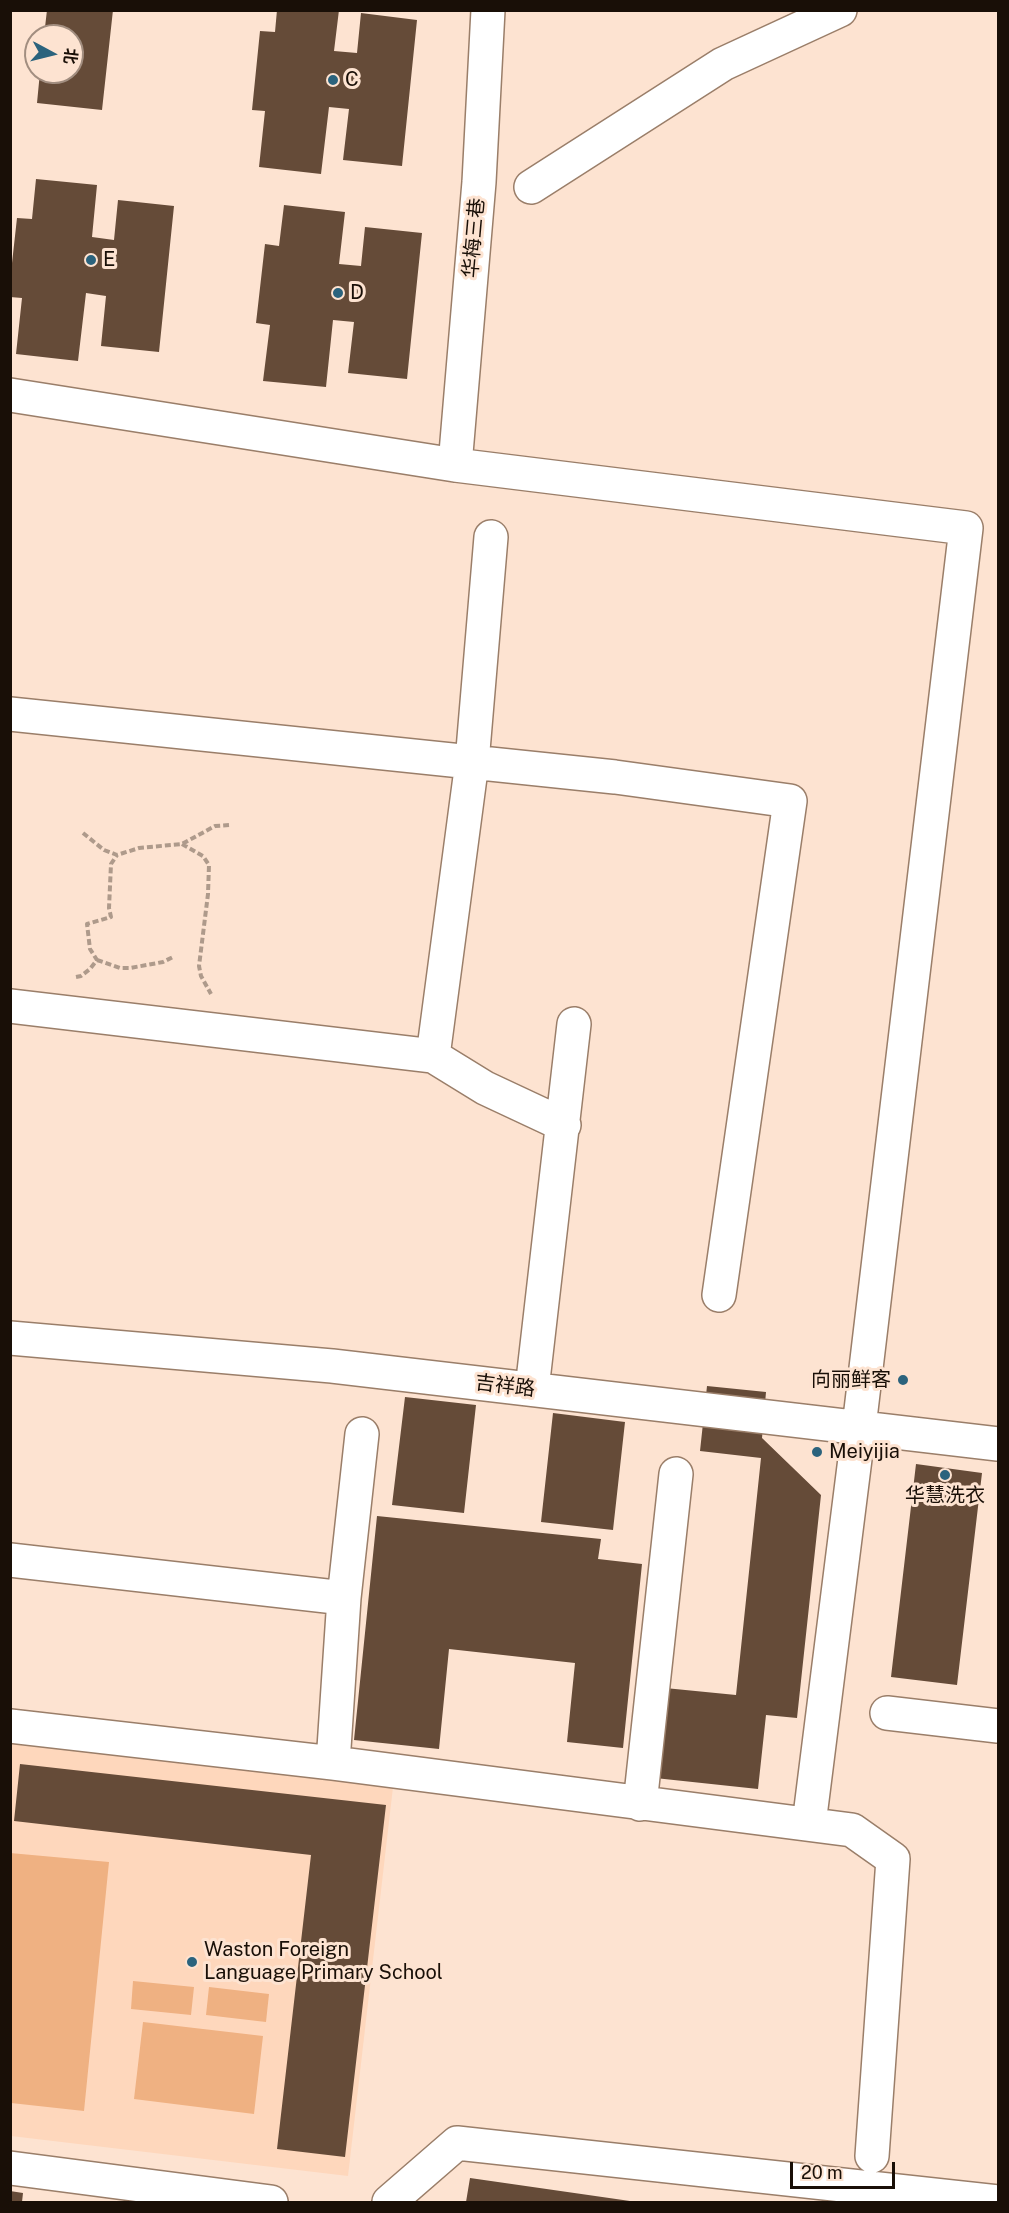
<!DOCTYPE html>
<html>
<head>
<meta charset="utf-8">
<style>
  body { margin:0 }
  #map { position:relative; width:1009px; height:2213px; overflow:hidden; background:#fde3d1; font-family:"Public Sans","Noto Sans SC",sans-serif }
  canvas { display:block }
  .frame { position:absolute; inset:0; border:12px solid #190f07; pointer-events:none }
  .north { position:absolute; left:24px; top:24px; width:60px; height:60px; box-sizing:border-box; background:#fde3d1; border:2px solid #a28e80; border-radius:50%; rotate:97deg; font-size:16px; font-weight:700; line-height:24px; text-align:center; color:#190f07 }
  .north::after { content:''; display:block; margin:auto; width:21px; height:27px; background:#2b637d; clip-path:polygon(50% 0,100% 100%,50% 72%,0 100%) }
  .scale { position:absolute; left:790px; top:2162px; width:105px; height:27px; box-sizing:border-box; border:3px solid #190f07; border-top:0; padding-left:8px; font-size:18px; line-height:21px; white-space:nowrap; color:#190f07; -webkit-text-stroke:4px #fde3d1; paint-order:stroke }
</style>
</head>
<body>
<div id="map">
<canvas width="1009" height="2213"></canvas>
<div class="frame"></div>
<div class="north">北</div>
<div class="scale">20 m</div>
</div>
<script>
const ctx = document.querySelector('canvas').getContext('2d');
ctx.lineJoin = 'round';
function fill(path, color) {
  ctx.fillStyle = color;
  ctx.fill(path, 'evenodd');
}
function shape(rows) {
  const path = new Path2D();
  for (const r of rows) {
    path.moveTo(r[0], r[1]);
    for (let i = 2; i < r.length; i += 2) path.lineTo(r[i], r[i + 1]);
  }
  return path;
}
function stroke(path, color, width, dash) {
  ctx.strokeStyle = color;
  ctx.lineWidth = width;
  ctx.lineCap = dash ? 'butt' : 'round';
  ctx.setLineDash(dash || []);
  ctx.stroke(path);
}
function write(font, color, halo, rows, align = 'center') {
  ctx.font = font + ' "Public Sans","Noto Sans SC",sans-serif';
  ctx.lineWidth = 6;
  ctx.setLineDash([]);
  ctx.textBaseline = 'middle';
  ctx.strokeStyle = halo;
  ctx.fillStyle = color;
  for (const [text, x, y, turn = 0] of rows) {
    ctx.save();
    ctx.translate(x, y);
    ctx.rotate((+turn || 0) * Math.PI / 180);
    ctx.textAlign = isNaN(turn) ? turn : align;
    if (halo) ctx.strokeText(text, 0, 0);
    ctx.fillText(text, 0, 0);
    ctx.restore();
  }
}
fill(shape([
  [11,1742,393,1787,348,2176,11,2136]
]), '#fed7bc');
fill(shape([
  [10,1853,109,1862,84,2111,11,2103],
  [133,1981,194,1987,191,2015,131,2009],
  [209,1987,269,1994,266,2022,206,2015],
  [143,2022,263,2036,254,2114,134,2099]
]), '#efb182');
fill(shape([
  [47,10,113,10,102,110,37,103,40,72,72,72,72,36,44,36],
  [277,10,339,10,334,51,357,53,361,13,417,20,402,166,343,160,349,109,329,107,321,174,259,167,265,111,252,110,260,31,275,32],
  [36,179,97,185,92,237,114,240,118,200,174,206,159,352,101,346,106,296,86,293,78,361,16,354,22,298,10,297,10,281,17,218,32,219],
  [284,205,345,212,339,264,361,266,365,227,422,233,407,379,348,373,354,322,333,320,326,387,263,381,270,325,256,323,265,244,279,246],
  [707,1386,766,1392,762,1438,821,1495,797,1718,766,1715,758,1789,655,1778,665,1688,736,1695,761,1458,700,1451],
  [405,1397,476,1405,464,1513,392,1505],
  [553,1413,625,1422,613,1530,541,1522],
  [916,1464,982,1473,957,1685,891,1677],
  [377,1516,601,1539,598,1559,642,1564,623,1748,567,1742,575,1663,449,1649,439,1749,354,1740],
  [20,1764,386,1805,345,2157,277,2149,311,1855,14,1821],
  [470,2178,630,2201,630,2202,466,2202],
  [10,2191,23,2193,22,2202,10,2202]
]), '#654b38');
const minor = shape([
  [531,187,723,64,840,10],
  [10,395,455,465,966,528,859,1427,809,1824],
  [455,465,479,182,488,10],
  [491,537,472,762,433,1056,485,1088,564,1125],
  [10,714,615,777,790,801,719,1295],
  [10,1006,433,1056],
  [10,1338,332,1366,998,1444],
  [532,1389,574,1024],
  [10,1560,344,1598,333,1763],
  [344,1598,362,1434],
  [887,1713,998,1726],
  [10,1726,333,1763,852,1830,893,1859,872,2156],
  [640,1804,676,1474],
  [10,2168,271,2202],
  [389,2202,457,2143,998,2202]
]);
stroke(minor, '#9a7e69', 36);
stroke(shape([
  [83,833,104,850,117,855,139,848,182,844,215,826,229,825],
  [182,844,203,856,209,865,208,894,199,966,201,976,211,994],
  [97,960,120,968,130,968,163,962,173,957],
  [76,977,81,976,90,969,97,960,90,949,87,924,111,917,109,908,111,864,117,855]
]), '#ae9a8b', 4, [6, 3]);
stroke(minor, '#fff', 33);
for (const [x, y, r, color] of [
  [333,80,6,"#2b637d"],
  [91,260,6,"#2b637d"],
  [338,293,6,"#2b637d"],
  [903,1380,6,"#2b637d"],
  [817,1452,6,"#2b637d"],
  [945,1475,6,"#2b637d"],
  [192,1962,6,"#2b637d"]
]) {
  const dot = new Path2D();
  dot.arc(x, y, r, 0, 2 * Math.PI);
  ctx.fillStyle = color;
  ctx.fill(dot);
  stroke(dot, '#fde3d1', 2);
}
write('20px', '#190f07', '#fde3d1', [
  ["C",345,80],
  ["E",103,260],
  ["D",350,293],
  ["向丽鲜客",891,1380,"right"],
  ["Meiyijia",829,1452],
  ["华慧洗衣",945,1496,"center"],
  ["Waston Foreign",204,1950],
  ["Language Primary School",204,1973]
], 'left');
write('20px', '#190f07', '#fde3d1', [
  ["华梅三巷",474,238,-85],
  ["吉祥路",505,1386,7]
]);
</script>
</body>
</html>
